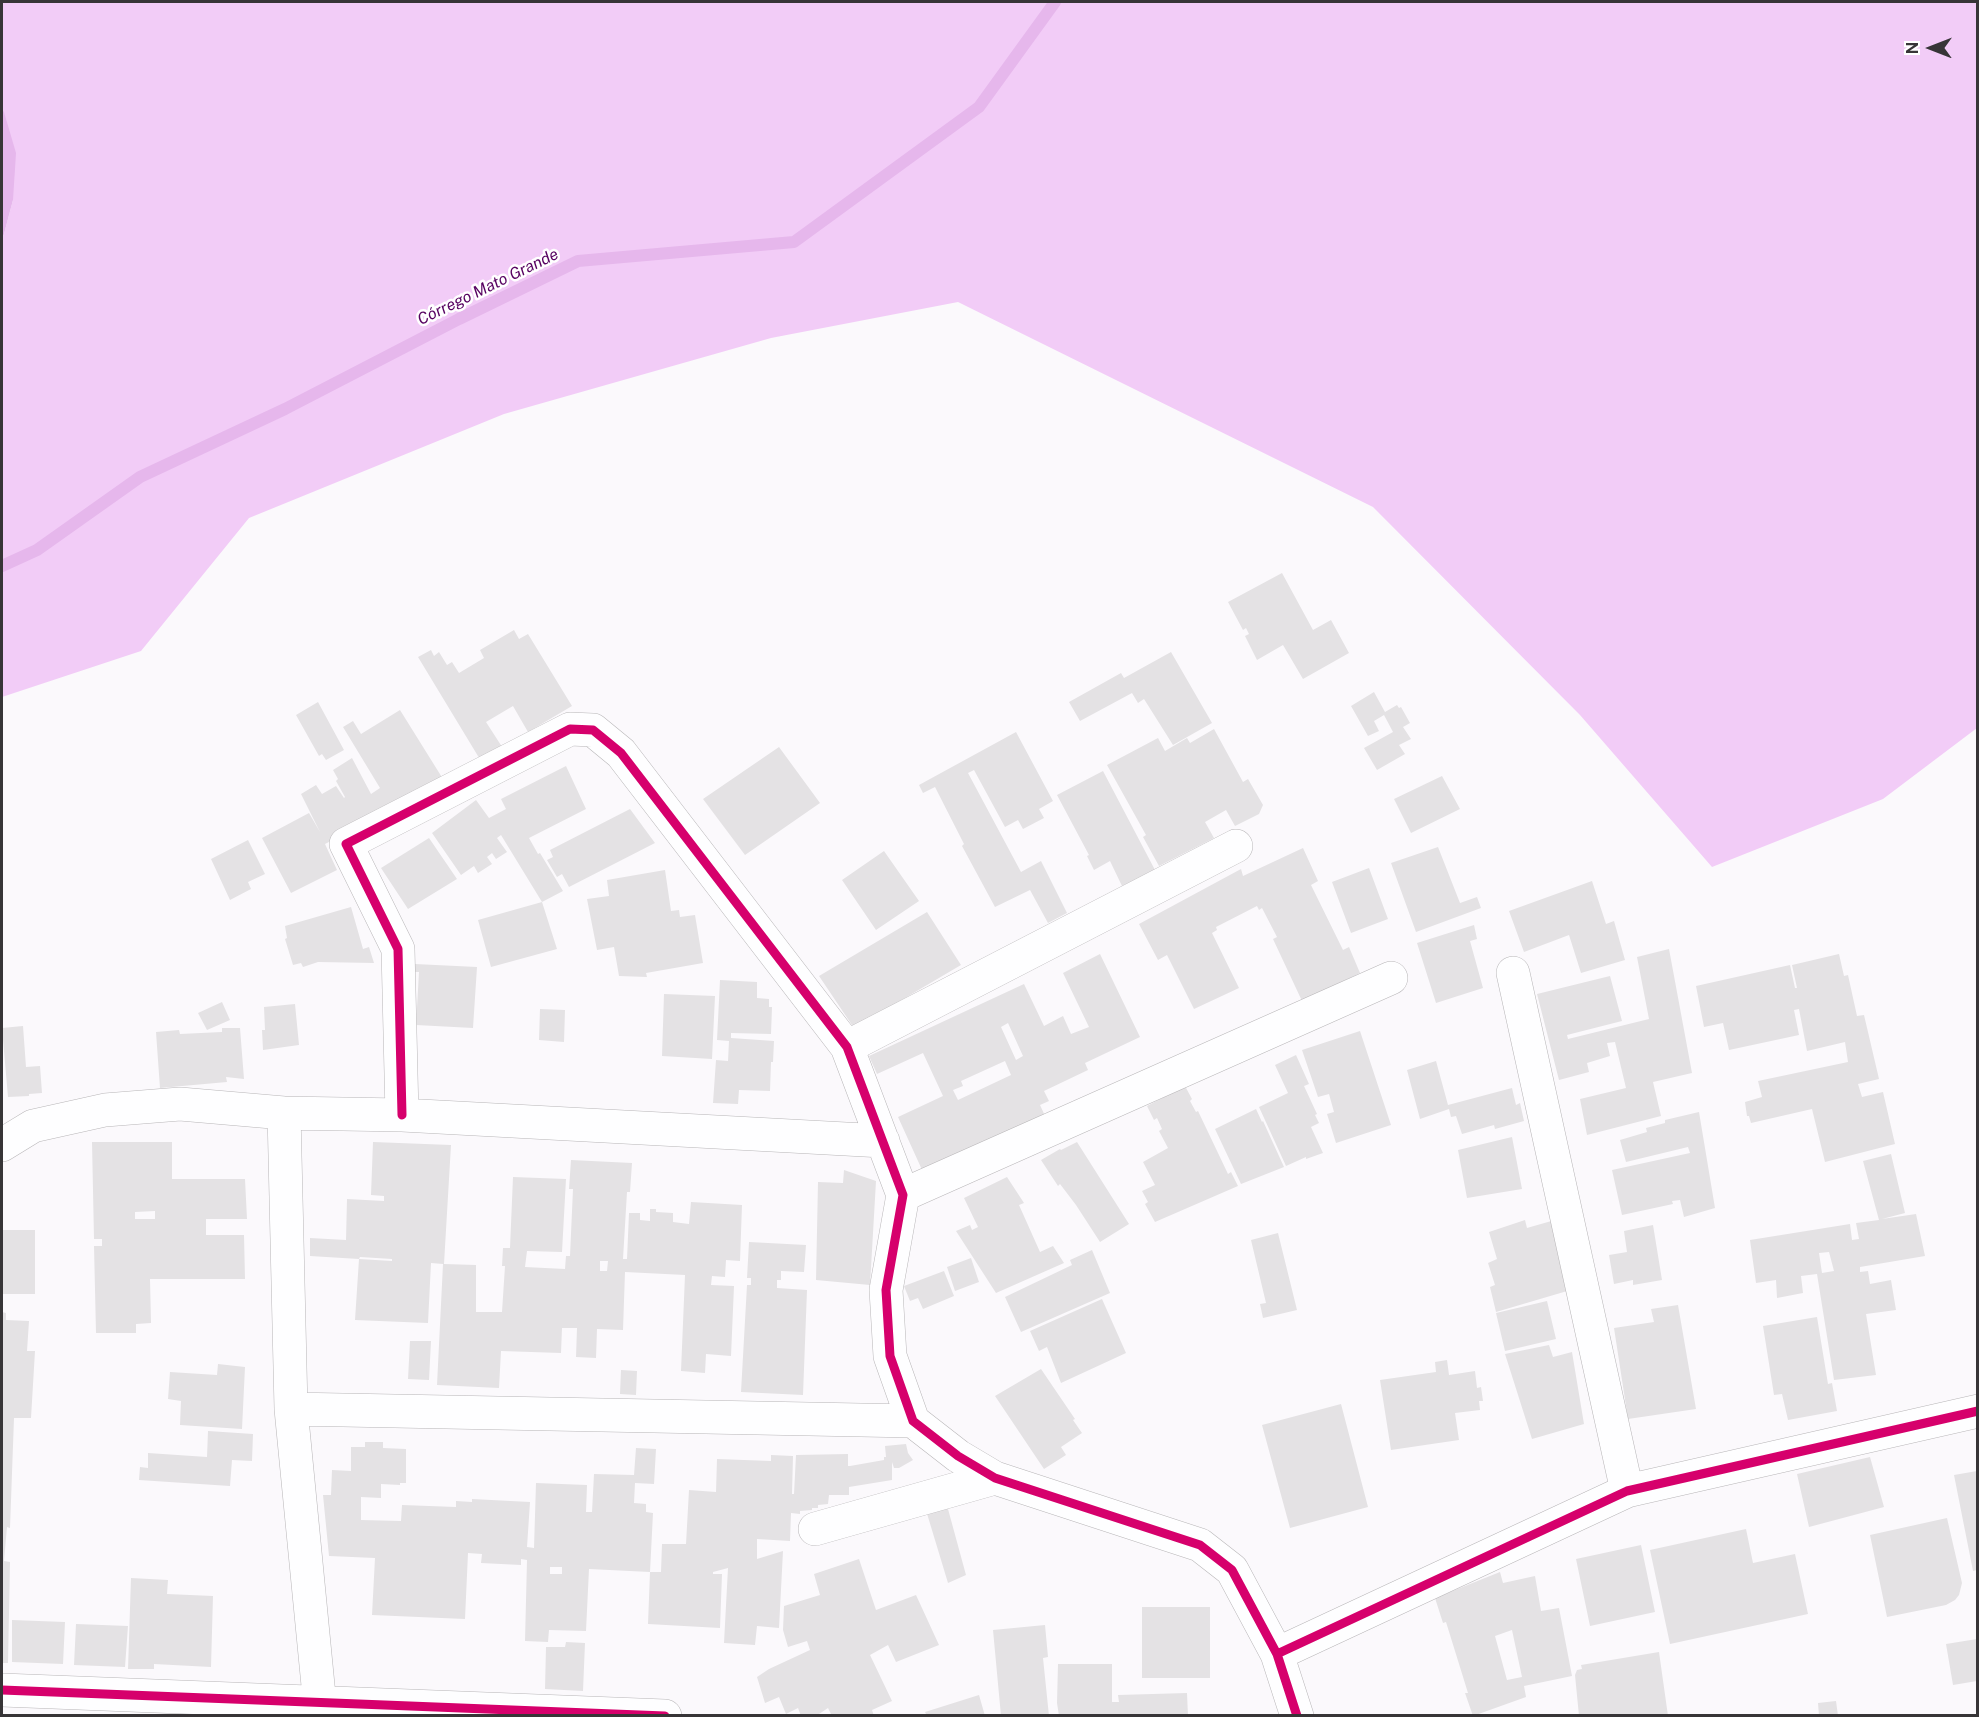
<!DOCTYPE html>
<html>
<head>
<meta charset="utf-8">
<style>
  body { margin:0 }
  #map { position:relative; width:1979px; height:1717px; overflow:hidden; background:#fbf9fc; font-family:"Public Sans",sans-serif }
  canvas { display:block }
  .frame { position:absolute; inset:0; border:3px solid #373537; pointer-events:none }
  .north { position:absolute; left:1901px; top:18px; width:60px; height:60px; -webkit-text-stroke:4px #fff; paint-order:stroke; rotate:270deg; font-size:16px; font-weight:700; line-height:24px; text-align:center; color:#373537 }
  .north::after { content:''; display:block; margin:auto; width:21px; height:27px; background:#373537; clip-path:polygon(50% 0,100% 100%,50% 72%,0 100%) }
</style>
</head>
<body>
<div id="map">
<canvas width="1979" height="1717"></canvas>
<div class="frame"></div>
<div class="north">N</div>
</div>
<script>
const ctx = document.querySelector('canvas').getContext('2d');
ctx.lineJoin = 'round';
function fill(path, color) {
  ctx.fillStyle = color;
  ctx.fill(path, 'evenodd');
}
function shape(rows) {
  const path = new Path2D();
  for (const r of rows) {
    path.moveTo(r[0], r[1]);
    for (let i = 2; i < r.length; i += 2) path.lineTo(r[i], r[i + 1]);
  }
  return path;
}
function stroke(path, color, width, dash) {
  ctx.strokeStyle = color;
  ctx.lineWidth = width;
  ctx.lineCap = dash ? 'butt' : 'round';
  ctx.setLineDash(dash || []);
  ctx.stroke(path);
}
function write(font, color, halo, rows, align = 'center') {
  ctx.font = font + ' "Public Sans",sans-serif';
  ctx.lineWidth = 5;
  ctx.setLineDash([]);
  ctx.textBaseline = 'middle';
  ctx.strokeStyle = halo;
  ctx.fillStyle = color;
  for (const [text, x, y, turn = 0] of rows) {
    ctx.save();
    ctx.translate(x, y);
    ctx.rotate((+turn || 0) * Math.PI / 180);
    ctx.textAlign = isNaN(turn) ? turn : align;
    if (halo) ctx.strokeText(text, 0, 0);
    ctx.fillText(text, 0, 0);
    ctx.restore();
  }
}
fill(shape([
  [2,2,1977,2,1977,728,1883,799,1712,867,1580,715,1373,507,958,302,771,338,504,414,249,518,141,651,2,697,2,239,4,234,13,200,4,113,2,109]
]), '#f2ccf7');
fill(shape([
  [2,109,4,112,16,153,13,200,4,234,2,239]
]), '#e6b7ec');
stroke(shape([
  [2,566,37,550,140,477,285,409,459,319,578,261,794,242,979,107,1055,2]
]), '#e6b7ec', 12);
fill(shape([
  [1282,573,1313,630,1331,620,1349,653,1303,679,1283,645,1257,660,1245,636,1249,634,1246,628,1243,630,1228,602],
  [514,630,519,639,528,634,572,706,528,732,513,706,486,722,506,753,484,766,418,657,431,650,434,656,439,652,447,665,452,662,459,673,484,658,480,650],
  [1171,652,1212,723,1173,745,1144,699,1138,703,1132,693,1080,721,1069,702,1121,673,1124,678],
  [1374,692,1385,712,1397,705,1399,708,1401,707,1410,723,1403,727,1411,739,1399,745,1405,754,1377,770,1364,748,1393,732,1384,715,1374,721,1379,731,1368,736,1351,706],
  [318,702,344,750,326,760,322,754,319,756,296,715],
  [400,710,443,779,360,826,325,844,337,870,291,893,262,838,309,813,320,832,301,794,316,785,322,794,336,786,344,798,345,797,336,781,338,779,333,770,352,758,371,794,380,788,343,727,353,721,361,734],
  [1214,729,1243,782,1248,779,1263,805,1259,814,1235,826,1226,810,1205,822,1214,838,1159,866,1143,837,1146,835,1107,765,1158,738,1165,751,1187,738,1190,743],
  [1016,732,1053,801,1039,809,1044,818,1023,829,1018,820,1005,827,974,770,968,773,1021,872,1041,861,1067,913,1048,923,1030,890,995,907,962,846,964,844,935,787,923,793,919,785],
  [779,747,820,803,745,855,703,799],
  [566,766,586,809,529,838,538,854,540,853,563,891,542,902,501,835,497,838,507,852,496,859,492,853,487,857,492,864,478,873,474,866,461,875,432,833,476,800,489,818,506,809,501,799],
  [1103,771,1155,870,1122,886,1110,861,1094,870,1087,856,1089,855,1057,795],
  [1442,776,1460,809,1411,833,1394,799],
  [630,809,655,843,569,887,562,874,557,877,547,860,553,857,550,850],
  [429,838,457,879,408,909,381,868],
  [248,840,265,874,248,882,251,889,230,900,211,859],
  [1438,847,1460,903,1477,897,1481,908,1416,932,1391,863],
  [1303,848,1318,881,1311,885,1343,950,1349,947,1360,973,1302,1001,1273,939,1277,937,1262,908,1259,910,1257,906,1216,927,1217,930,1212,933,1239,988,1194,1009,1167,955,1158,960,1139,924,1241,869,1243,876],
  [884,851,919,901,876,930,842,880],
  [1369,868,1388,919,1351,933,1332,882],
  [665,870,671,911,679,910,680,917,695,915,703,963,646,973,647,977,619,976,614,947,597,950,587,899,609,896,607,880],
  [1592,881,1606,924,1614,921,1625,960,1581,973,1569,935,1524,952,1509,911],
  [542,902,557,949,491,967,478,920],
  [351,907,363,949,369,947,374,963,318,962,303,967,301,963,293,965,285,939,287,938,285,926],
  [927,912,961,965,854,1028,819,976],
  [1474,925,1477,939,1470,941,1483,988,1436,1003,1417,943],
  [1669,949,1692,1073,1653,1082,1661,1116,1587,1135,1580,1099,1626,1088,1615,1042,1607,1043,1610,1056,1587,1063,1589,1072,1559,1080,1537,994,1610,976,1622,1021,1567,1035,1568,1039,1649,1019,1637,957],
  [1100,954,1140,1037,1085,1063,1088,1070,1044,1091,1049,1101,1040,1105,1046,1118,923,1172,898,1117,943,1096,923,1053,877,1074,869,1056,1024,984,1044,1026,1063,1016,1071,1034,1089,1027,1063,973],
  [1008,1023,1023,1056,1016,1060,1001,1027],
  [1005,1061,1011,1075,958,1100,953,1090,963,1086,961,1081],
  [1839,954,1844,976,1848,975,1857,1016,1864,1015,1879,1079,1858,1084,1862,1097,1883,1092,1895,1144,1825,1162,1812,1109,1751,1123,1749,1116,1747,1116,1745,1102,1762,1097,1758,1081,1848,1062,1845,1042,1807,1051,1799,1009,1794,1010,1799,1035,1729,1050,1723,1023,1704,1027,1696,986,1790,965,1795,988,1797,988,1792,965],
  [415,964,477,967,473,1028,416,1025,419,972,415,972],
  [720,980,757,982,757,998,769,999,769,1007,772,1007,771,1034,731,1033,731,1038,774,1041,773,1062,771,1062,770,1091,739,1090,738,1104,713,1103,716,1060,728,1061,729,1041,717,1040],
  [664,994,715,996,712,1059,662,1056],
  [222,1002,230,1020,207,1030,198,1013],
  [295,1004,299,1045,263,1050,262,1030,265,1030,264,1007],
  [540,1009,565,1010,564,1042,539,1040],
  [23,1026,26,1067,40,1066,42,1093,29,1094,29,1096,8,1097,2,1028],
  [222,1028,240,1028,244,1079,226,1077,227,1082,160,1088,156,1032,179,1030,180,1034,222,1032],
  [1360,1031,1391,1125,1336,1143,1327,1114,1334,1112,1329,1094,1318,1097,1302,1050],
  [1296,1055,1309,1084,1304,1086,1317,1114,1315,1115,1319,1123,1311,1127,1323,1153,1306,1159,1306,1157,1286,1166,1259,1107,1288,1093,1275,1065],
  [1436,1061,1448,1105,1512,1088,1516,1105,1520,1103,1524,1121,1495,1129,1494,1125,1462,1134,1456,1116,1451,1117,1449,1109,1420,1119,1407,1070],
  [1185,1086,1192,1099,1190,1101,1196,1112,1198,1111,1228,1174,1231,1172,1238,1186,1155,1222,1145,1204,1148,1202,1142,1191,1155,1185,1143,1162,1168,1148,1159,1131,1162,1129,1157,1118,1154,1120,1147,1106],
  [1256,1109,1262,1122,1263,1121,1284,1167,1241,1184,1215,1129],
  [1699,1112,1715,1208,1684,1217,1680,1200,1672,1201,1673,1204,1622,1215,1612,1170,1690,1153,1688,1147,1626,1162,1620,1140,1647,1132,1646,1128,1665,1123,1665,1120],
  [1512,1137,1522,1189,1467,1198,1458,1150],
  [92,1142,172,1142,172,1179,245,1179,247,1219,206,1219,206,1235,244,1235,245,1279,150,1279,151,1323,136,1324,136,1333,96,1333,94,1246,102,1246,102,1239,94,1239],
  [155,1211,155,1219,135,1219,135,1212],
  [373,1142,451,1145,444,1264,476,1265,476,1312,502,1312,505,1266,502,1266,503,1248,510,1248,513,1177,566,1179,562,1252,527,1251,525,1267,565,1269,566,1256,570,1256,573,1189,569,1189,571,1160,632,1163,630,1192,627,1192,623,1259,627,1259,629,1213,640,1213,640,1220,650,1221,650,1209,656,1209,656,1212,673,1213,673,1222,689,1224,691,1202,742,1205,740,1261,726,1260,725,1277,712,1276,711,1285,734,1286,731,1356,706,1354,705,1373,681,1371,685,1275,625,1272,623,1330,597,1329,596,1358,576,1357,577,1328,562,1328,561,1353,501,1351,499,1388,437,1385,443,1264,431,1263,428,1323,355,1320,359,1259,392,1261,392,1259,360,1257,359,1259,310,1256,310,1238,346,1240,347,1199,384,1201,384,1196,371,1195],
  [600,1261,608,1261,607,1271,600,1271],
  [1077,1142,1129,1224,1100,1242,1076,1205,1060,1184,1058,1186,1041,1160,1060,1149,1061,1150],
  [1891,1154,1905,1213,1882,1219,1916,1214,1925,1256,1860,1267,1860,1272,1868,1271,1870,1284,1891,1280,1896,1310,1866,1314,1876,1375,1834,1380,1817,1274,1801,1276,1803,1293,1777,1298,1776,1280,1756,1283,1750,1240,1850,1224,1852,1240,1859,1239,1856,1223,1879,1220,1863,1161],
  [1829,1252,1834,1271,1822,1273,1819,1253],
  [844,1170,876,1181,870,1285,816,1280,818,1182,843,1183],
  [1007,1177,1024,1203,1019,1205,1040,1252,1053,1246,1064,1263,996,1293,956,1231,970,1225,972,1230,978,1227,964,1198],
  [1525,1220,1527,1228,1555,1220,1574,1289,1496,1312,1490,1287,1495,1285,1488,1263,1497,1259,1489,1232],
  [1653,1225,1662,1280,1633,1285,1633,1280,1614,1284,1609,1255,1627,1252,1624,1231],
  [2,1230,35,1230,35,1294,2,1294],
  [1278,1233,1297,1310,1263,1318,1260,1304,1266,1303,1251,1240],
  [749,1242,806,1245,804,1272,781,1271,781,1280,777,1280,777,1288,807,1290,803,1395,741,1392,747,1285,751,1285,751,1278,747,1278],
  [1092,1250,1110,1293,1021,1332,1005,1297,1072,1265,1070,1260],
  [971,1258,979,1282,955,1291,947,1267],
  [944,1271,954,1296,923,1309,918,1298,910,1301,904,1286],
  [1102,1299,1126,1353,1061,1383,1047,1347,1039,1351,1030,1331],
  [1547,1301,1556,1339,1505,1351,1496,1313],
  [1678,1305,1696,1409,1628,1419,1614,1328,1654,1322,1651,1309],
  [2,1312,6,1313,6,1320,29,1321,27,1351,35,1351,31,1418,14,1418,10,1528,7,1527,4,1561,10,1562,8,1663,2,1663],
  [1817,1317,1828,1384,1832,1383,1837,1411,1788,1420,1782,1394,1774,1395,1763,1326],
  [410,1341,431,1341,429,1380,408,1379],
  [1549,1345,1553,1357,1572,1352,1584,1424,1532,1439,1505,1354],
  [1447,1360,1449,1375,1475,1371,1477,1388,1481,1387,1483,1401,1479,1401,1480,1410,1455,1413,1459,1440,1391,1450,1380,1380,1436,1372,1435,1362],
  [218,1364,245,1367,242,1429,180,1425,181,1401,168,1399,170,1372,217,1375],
  [1041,1369,1075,1419,1073,1420,1082,1433,1061,1447,1066,1455,1044,1469,995,1396],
  [621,1370,637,1371,636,1395,620,1394],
  [1341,1404,1368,1507,1290,1528,1262,1425],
  [208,1431,253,1434,252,1461,232,1460,230,1486,139,1480,140,1467,148,1468,148,1453,207,1457],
  [365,1442,383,1442,383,1448,406,1449,406,1483,400,1483,400,1485,381,1484,381,1498,361,1497,361,1520,401,1521,402,1505,456,1507,456,1501,472,1502,472,1499,530,1502,527,1547,534,1548,536,1483,587,1485,586,1512,592,1512,594,1474,634,1475,636,1448,656,1449,654,1484,635,1483,634,1503,646,1504,646,1512,653,1513,650,1572,661,1572,662,1544,686,1544,689,1490,716,1492,717,1459,771,1461,771,1455,793,1456,792,1494,794,1494,796,1455,848,1454,848,1466,850,1466,884,1460,884,1457,886,1457,885,1446,906,1444,908,1453,913,1460,899,1468,894,1468,892,1462,892,1480,849,1487,849,1495,829,1495,828,1504,818,1505,818,1508,812,1508,812,1510,800,1511,800,1514,791,1513,790,1541,757,1539,757,1559,783,1551,779,1628,757,1626,755,1645,724,1643,728,1568,713,1572,713,1574,722,1574,720,1628,648,1624,650,1572,589,1569,586,1631,549,1630,548,1642,525,1641,527,1560,521,1559,521,1565,481,1563,482,1554,468,1553,465,1619,372,1615,375,1558,329,1556,323,1495,331,1495,332,1470,351,1471,351,1447,365,1447],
  [550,1567,562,1567,562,1574,550,1574],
  [1870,1457,1884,1507,1809,1527,1797,1474],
  [1977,1471,1977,1570,1973,1571,1954,1475],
  [945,1498,966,1575,948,1583,925,1507],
  [1947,1518,1962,1583,1959,1595,1955,1600,1946,1605,1887,1617,1870,1535],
  [1746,1529,1753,1563,1795,1554,1808,1614,1670,1644,1650,1550],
  [1641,1545,1655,1612,1590,1626,1576,1559],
  [859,1559,876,1610,916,1595,939,1645,896,1662,888,1645,870,1655,892,1701,872,1710,874,1716,832,1716,828,1708,816,1716,801,1716,798,1708,786,1714,779,1697,765,1703,757,1677,769,1669,810,1650,807,1641,788,1647,783,1630,784,1606,820,1595,814,1574],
  [1500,1572,1503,1583,1535,1576,1541,1611,1559,1608,1572,1676,1524,1686,1526,1697,1473,1716,1465,1693,1468,1693,1446,1622,1443,1623,1435,1598],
  [1512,1630,1522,1677,1507,1680,1495,1636],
  [131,1578,168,1580,167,1594,213,1596,211,1667,154,1664,154,1669,128,1669],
  [1142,1607,1210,1607,1210,1678,1142,1678],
  [12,1620,65,1622,63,1664,12,1662],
  [76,1624,128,1626,125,1667,74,1665],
  [1045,1625,1048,1657,1043,1658,1049,1716,1001,1716,993,1630],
  [1977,1639,1977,1681,1953,1685,1946,1644],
  [566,1642,585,1643,583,1691,545,1689,546,1647,565,1647],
  [1659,1652,1668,1716,1579,1716,1575,1675,1577,1670,1582,1669,1581,1665],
  [1058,1664,1112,1664,1112,1702,1119,1702,1118,1695,1187,1693,1188,1716,1059,1716,1057,1703],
  [979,1695,985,1716,927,1716,925,1712],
  [1836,1701,1838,1716,1819,1716,1818,1703]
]), '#e4e2e4');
const minor = shape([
  [1513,973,1627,1491],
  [847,1047,1236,846],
  [284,1113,291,1409,321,1716],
  [402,1115,398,949,346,844,570,729,593,730,621,753,847,1047,903,1195,886,1290,890,1356,913,1421,958,1456,995,1478,1200,1545,1232,1570,1277,1654],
  [2,1145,33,1126,105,1110,180,1104,284,1113,402,1115,883,1141],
  [903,1195,1391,978],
  [291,1409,913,1421],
  [815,1529,995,1478],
  [2,1690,665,1716],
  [1297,1716,1277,1654,1627,1491,1978,1411]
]);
stroke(minor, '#b8b6b8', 34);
stroke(minor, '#fefeff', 33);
stroke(shape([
  [402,1115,398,949,346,844,570,729,593,730,621,753,847,1047,903,1195,886,1290,890,1356,913,1421,958,1456,995,1478,1200,1545,1232,1570,1277,1654],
  [2,1690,665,1716],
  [1297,1716,1277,1654,1627,1491,1978,1411]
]), '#d6006c', 9);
write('italic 16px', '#560060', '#fff', [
  ["Córrego Mato Grande",488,287,-26]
]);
</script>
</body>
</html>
